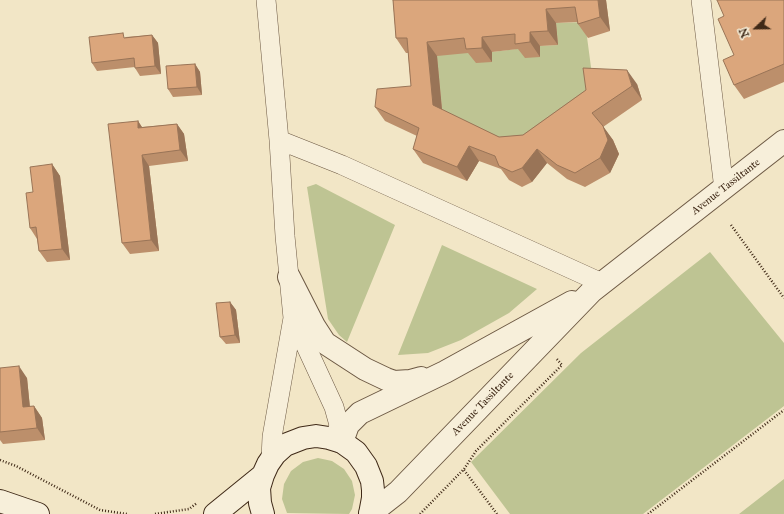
<!DOCTYPE html>
<html>
<head>
<meta charset="utf-8">
<style>
  body { margin:0 }
  #map { position:relative; width:784px; height:514px; overflow:hidden; background:#f2e6c6; font-family:"IM FELL Great Primer",serif }
  canvas { display:block }
  .north { position:absolute; left:736px; top:8px; width:40px; height:40px; -webkit-text-stroke:3px #f7efda; paint-order:stroke; rotate:248deg; font-size:11px; font-weight:700; line-height:16px; text-align:center; color:#3f2917 }
  .north::after { content:''; display:block; margin:auto; width:14px; height:18px; background:#3f2917; clip-path:polygon(50% 0,100% 100%,50% 72%,0 100%) }
</style>
</head>
<body>
<div id="map">
<canvas width="784" height="514"></canvas>
<div class="north">N</div>
</div>
<script>
const ctx = document.querySelector('canvas').getContext('2d');
ctx.lineJoin = 'round';
function fill(path, color) {
  ctx.fillStyle = color;
  ctx.fill(path, 'evenodd');
}
function shape(rows) {
  const path = new Path2D();
  for (const r of rows) {
    path.moveTo(r[0], r[1]);
    for (let i = 2; i < r.length; i += 2) path.lineTo(r[i], r[i + 1]);
  }
  return path;
}
function stroke(path, color, width, dash) {
  ctx.strokeStyle = color;
  ctx.lineWidth = width;
  ctx.lineCap = dash ? 'butt' : 'round';
  ctx.setLineDash(dash || []);
  ctx.stroke(path);
}
function write(font, color, halo, rows, align = 'center') {
  ctx.font = font + ' "IM FELL Great Primer",serif';
  ctx.lineWidth = 3.5;
  ctx.setLineDash([]);
  ctx.textBaseline = 'middle';
  ctx.strokeStyle = halo;
  ctx.fillStyle = color;
  for (const [text, x, y, turn = 0] of rows) {
    ctx.save();
    ctx.translate(x, y);
    ctx.rotate((+turn || 0) * Math.PI / 180);
    ctx.textAlign = isNaN(turn) ? turn : align;
    if (halo) ctx.strokeText(text, 0, 0);
    ctx.fillText(text, 0, 0);
    ctx.restore();
  }
}
fill(shape([
  [585,22,596,105,533,149,443,120,435,38,474,52,492,62,492,52,540,46,558,45,556,23],
  [316,184,395,225,347,342,339,335,328,319,307,187],
  [442,245,537,289,509,313,461,340,428,353,398,355],
  [710,252,784,343,784,406,643,514,510,514,471,462,581,353],
  [318,458,332,461,344,469,352,481,355,495,352,509,349,514,287,513,282,499,284,484,291,471,303,462],
  [784,479,784,514,739,514]
]), '#bec493');
const minor = shape([
  [266,0,279,140,285,236,293,318,272,437,271,459],
  [701,0,724,189],
  [279,140,342,165,602,283],
  [293,318,334,407,339,425,335,440]
]);
const tertiary = shape([
  [289,277,314,326,325,343,365,369,386,379,394,382,410,381,421,378],
  [342,442,348,425,360,413,445,372,572,302],
  [370,514,398,492,592,291,784,141]
]);
const secondary = shape([
  [0,501,38,514],
  [215,514,263,475],
  [263,514,260,503,259,488,263,475,268,464,275,454,285,445,303,438,316,436,329,438,342,442,356,452,366,466,372,481,373,490,373,498,370,514]
]);
stroke(minor, '#6c5843', 20);
stroke(tertiary, '#6c5843', 24);
stroke(secondary, '#3f2917', 24);
stroke(shape([
  [731,225,784,298],
  [0,460,16,466,100,510,127,514],
  [464,470,497,514],
  [155,514,189,509,197,503],
  [420,514,464,469,476,451,562,365,556,358],
  [648,514,784,410]
]), '#3f2917', 2.5, [1, 2]);
stroke(minor, '#f7efda', 19);
stroke(tertiary, '#f7efda', 22);
stroke(secondary, '#f7efda', 22);
fill(shape([
  [393,0,606,0,610,31,588,38,578,24,577,22,556,23,558,45,540,46,540,57,525,58,518,49,492,52,492,62,476,63,468,53,437,56,442,110,499,137,523,135,586,90,637,84,642,100,603,127,613,140,619,154,610,173,585,187,567,179,547,163,532,182,522,187,509,180,501,169,479,161,467,181,423,163,413,149,417,136,385,121,375,107,411,86,408,53,406,53,396,38],
  [784,0,784,82,744,99,734,85,734,55,724,16],
  [152,35,158,43,161,74,140,76,135,68,135,67,97,71,92,63,126,37],
  [195,64,200,72,202,95,173,97,168,89],
  [138,121,142,127,177,124,184,134,188,161,149,166,159,251,130,254,122,243],
  [52,164,60,176,70,260,47,262,39,251,37,239,30,228,33,192],
  [230,302,236,310,240,343,226,344,220,337],
  [0,368,27,378,30,407,34,406,42,418,45,440,3,444,0,440]
]), '#bc8f6b');
fill(shape([
  [598,0,606,0,610,31,600,17],
  [546,9,556,23,558,45,548,31],
  [530,32,540,46,540,57,530,42],
  [152,35,158,43,161,74,155,66],
  [482,37,492,52,492,62,482,48],
  [427,42,437,56,443,120,433,105],
  [195,64,200,72,202,95,197,87],
  [627,70,637,84,642,100,632,86],
  [138,121,145,132,138,128],
  [177,124,184,134,188,161,180,150],
  [603,126,613,140,619,154,610,173,600,158],
  [469,146,479,161,467,181,457,167],
  [537,149,547,163,532,182,522,168],
  [142,155,149,166,159,251,151,240],
  [52,164,60,176,70,260,62,249],
  [230,302,236,310,240,343,235,335],
  [19,366,27,378,31,419,23,407],
  [34,406,42,418,45,440,37,428]
]), '#997457');
const building = shape([
  [393,0,598,0,600,17,578,24,575,7,546,9,548,31,530,32,530,42,515,44,515,34,482,37,482,48,466,49,464,38,427,42,433,105,499,137,523,135,586,90,583,68,627,70,632,86,592,113,603,126,608,140,600,158,575,173,557,165,537,149,522,168,512,172,499,166,495,156,469,146,457,167,413,149,419,128,375,107,377,89,411,86,407,38,396,38,393,0],
  [717,0,784,0,784,64,734,85,723,60,734,55,718,19,724,16,717,0],
  [123,33,124,38,152,35,155,66,135,68,134,58,92,63,89,37,123,33],
  [195,64,197,87,168,89,166,66,195,64],
  [138,121,138,128,177,124,180,150,142,155,151,240,122,243,108,124,138,121],
  [52,164,62,249,39,251,36,227,30,228,26,193,33,192,30,167,52,164],
  [230,302,235,335,220,337,216,303,230,302],
  [19,366,23,407,34,406,37,428,0,432,0,368,19,366]
]);
fill(building, '#dba67c');
stroke(building, '#997457', 1);
write('11px', '#3f2917', '#f7efda', [
  ["Avenue Tassiltante",726,187,-38],
  ["Avenue Tassiltante",483,404,-46]
]);
</script>
</body>
</html>
